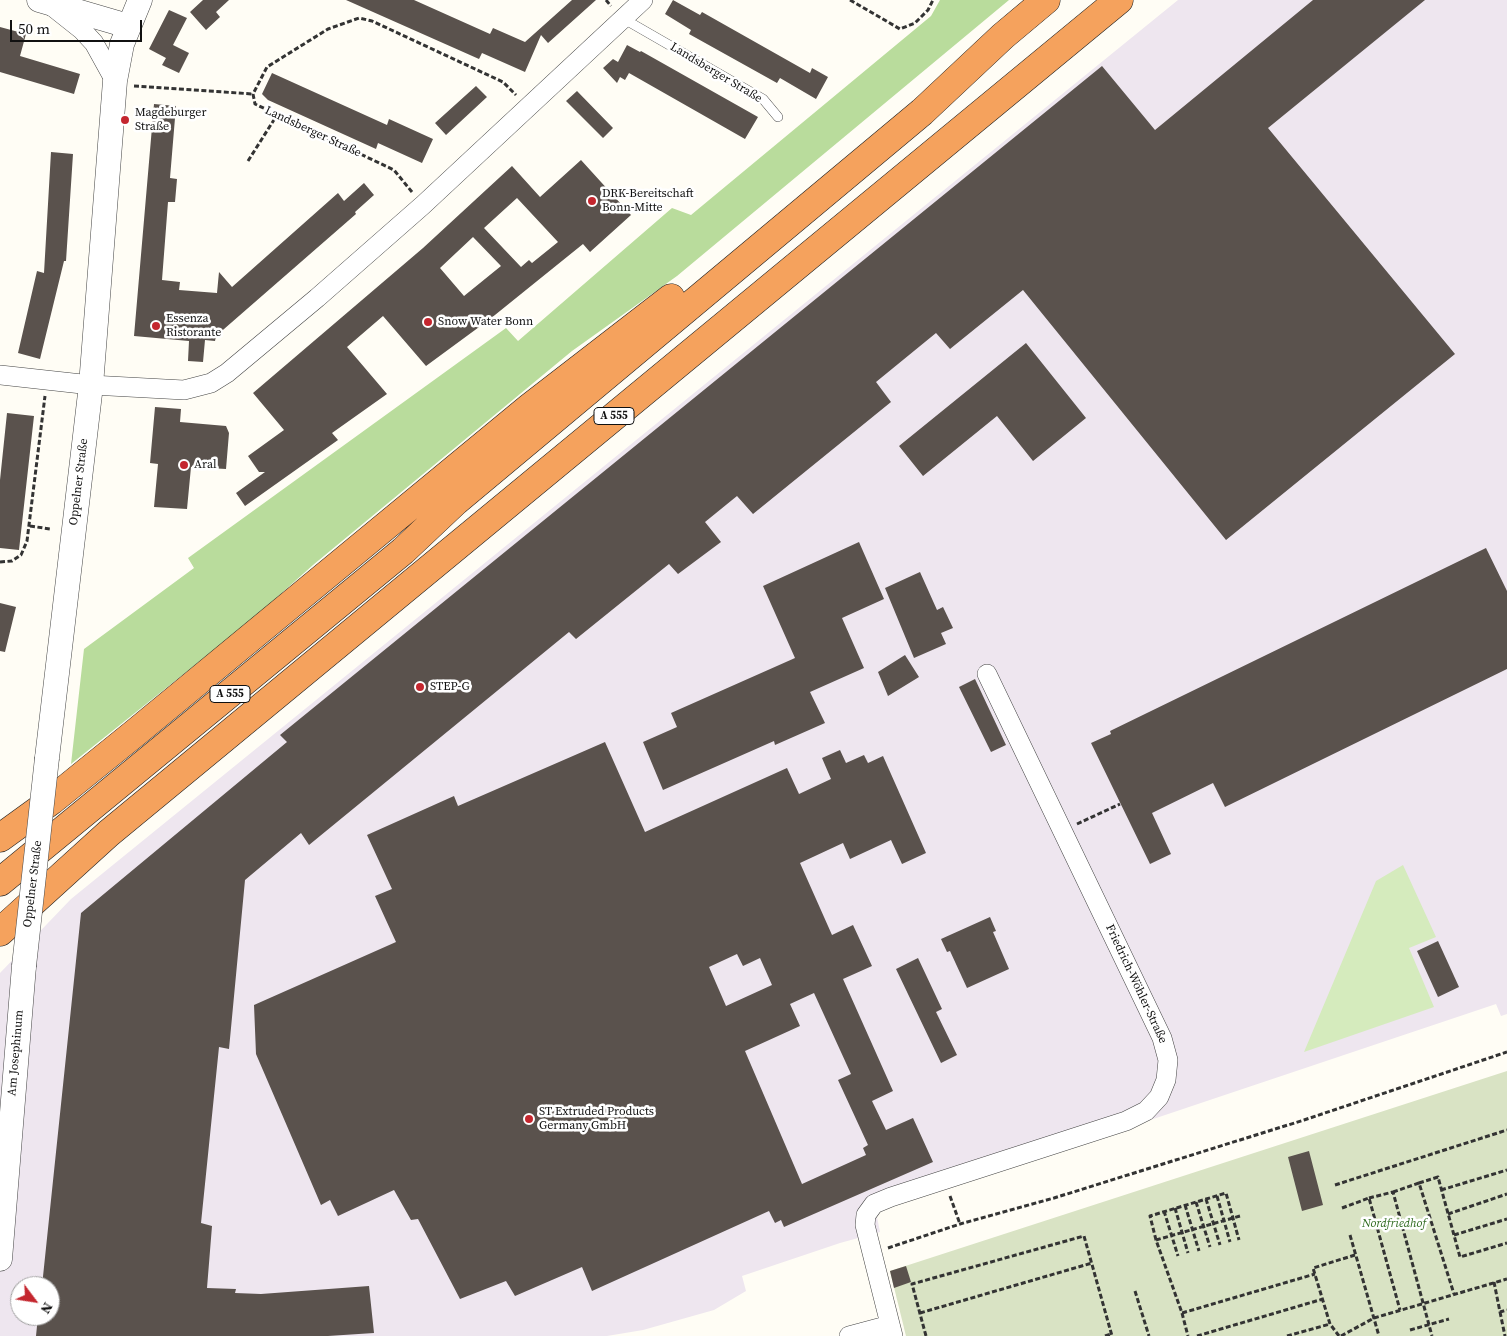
<!DOCTYPE html>
<html>
<head>
<meta charset="utf-8">
<style>
  body { margin:0 }
  #map { position:relative; width:1507px; height:1336px; overflow:hidden; background:#fffdf5; font-family:"Source Serif 4",serif }
  canvas { display:block }
  .north { position:absolute; left:10px; top:1276px; width:50px; height:50px; box-sizing:border-box; background:#fff; border:1px solid #a0a0a0; border-radius:50%; rotate:121deg; font-size:14px; font-weight:700; line-height:20px; text-align:center; color:#111 }
  .north::after { content:''; display:block; margin:auto; width:18px; height:22px; background:#c4262e; clip-path:polygon(50% 0,100% 100%,50% 72%,0 100%) }
  .scale { position:absolute; left:10px; top:20px; width:132px; height:22px; box-sizing:border-box; border:2px solid #111; border-top:0; padding-left:6px; font-size:15px; line-height:18px; white-space:nowrap; color:#111; -webkit-text-stroke:4px #fff; paint-order:stroke }
</style>
</head>
<body>
<div id="map">
<canvas width="1507" height="1336"></canvas>
<div class="north">N</div>
<div class="scale">50 m</div>
</div>
<script>
const ctx = document.querySelector('canvas').getContext('2d');
ctx.lineJoin = 'round';
function fill(path, color) {
  ctx.fillStyle = color;
  ctx.fill(path, 'evenodd');
}
function shape(rows) {
  const path = new Path2D();
  for (const r of rows) {
    path.moveTo(r[0], r[1]);
    for (let i = 2; i < r.length; i += 2) path.lineTo(r[i], r[i + 1]);
  }
  return path;
}
function stroke(path, color, width, dash) {
  ctx.strokeStyle = color;
  ctx.lineWidth = width;
  ctx.lineCap = dash ? 'butt' : 'round';
  ctx.setLineDash(dash || []);
  ctx.stroke(path);
}
function write(font, color, halo, rows, align = 'center') {
  ctx.font = font + ' "Source Serif 4",serif';
  ctx.lineWidth = 5;
  ctx.setLineDash([]);
  ctx.textBaseline = 'middle';
  ctx.strokeStyle = halo;
  ctx.fillStyle = color;
  for (const [text, x, y, turn = 0] of rows) {
    ctx.save();
    ctx.translate(x, y);
    ctx.rotate((+turn || 0) * Math.PI / 180);
    ctx.textAlign = isNaN(turn) ? turn : align;
    if (halo) ctx.strokeText(text, 0, 0);
    ctx.fillText(text, 0, 0);
    ctx.restore();
  }
}
fill(shape([
  [1178,0,1507,0,1507,1014,1501,1016,1496,1004,876,1212,880,1232,840,1243,742,1276,746,1291,714,1310,643,1330,607,1336,0,1336,0,973,71,899],
  [20,1286,50,1286,50,1316,20,1316]
]), '#eee6ef');
fill(shape([
  [1403,865,1436,937,1409,948,1434,1007,1304,1052,1376,881]
]), '#d5ebbd');
fill(shape([
  [940,0,1009,0,677,276,572,351,313,565,255,617,71,764,84,649,194,568,188,558,506,328,518,341,672,208,691,215,931,16]
]), '#b9dc9c');
fill(shape([
  [1507,1071,1507,1336,906,1336,890,1271]
]), '#d9e3c4');
fill(shape([
  [203,0,229,0,216,12,220,17,206,30,190,12],
  [346,0,414,0,490,34,493,28,525,42,572,0,596,0,548,43,541,35,525,72,482,53,479,59],
  [673,0,700,15,702,12,810,73,812,68,828,77,816,99,780,78,777,83,689,34,691,30,665,14],
  [1313,0,1425,0,1268,128,1455,354,1226,540,1023,290,950,349,936,333,876,382,891,402,753,514,737,496,705,522,721,542,678,574,669,564,576,639,569,632,309,845,301,833,245,880,229,1049,219,1047,201,1223,212,1226,207,1288,236,1289,235,1293,261,1294,369,1286,374,1333,328,1336,36,1336,38,1316,50,1316,50,1286,42,1286,81,913,287,742,280,735,1102,66,1155,130],
  [169,10,187,18,173,45,189,53,179,73,162,65,166,58,149,49],
  [0,27,26,34,20,56,80,74,74,94,0,72],
  [627,45,640,52,641,51,758,117,745,139,629,73,625,80,620,77,617,83,603,68,613,59,618,62],
  [272,73,387,125,389,119,433,139,422,163,378,143,376,149,268,100,262,94],
  [476,86,487,97,446,135,435,123],
  [577,91,613,128,603,138,566,101],
  [154,104,176,106,170,178,177,179,175,202,168,202,162,280,180,282,179,290,217,293,219,272,232,287,338,193,344,201,364,183,374,195,355,212,356,214,216,336,215,341,205,340,203,362,188,361,189,341,134,336],
  [51,152,73,154,66,261,64,261,40,359,18,353,37,271,44,273],
  [581,160,631,215,590,252,583,244,490,319,426,366,383,316,347,347,387,394,332,433,338,440,245,506,236,493,265,472,259,472,248,456,284,430,253,393,423,248,512,166,540,197],
  [517,198,558,242,532,263,529,260,521,267,484,228],
  [473,237,501,266,464,296,440,268],
  [1026,343,1086,418,1033,461,997,416,923,476,899,446],
  [155,407,181,409,180,422,226,426,229,433,226,469,191,467,187,509,154,507,158,464,150,463],
  [7,413,34,416,19,550,0,548,0,480],
  [859,542,884,599,842,618,864,668,810,692,825,723,775,745,774,741,663,790,643,742,677,727,671,713,795,658,763,586],
  [1486,548,1507,591,1507,669,1225,807,1213,783,1152,813,1171,854,1150,864,1091,743,1111,734,1110,731],
  [920,572,937,610,943,607,953,628,941,633,946,644,914,658,885,588],
  [0,603,16,607,5,652,0,651],
  [905,655,919,677,888,696,878,672],
  [975,679,1006,745,991,752,959,687],
  [605,742,645,832,787,768,799,794,831,779,822,758,840,750,846,763,864,755,868,763,883,756,926,853,902,864,891,840,850,859,843,843,800,863,832,935,853,925,872,966,843,979,893,1091,872,1101,886,1130,913,1118,933,1162,784,1227,781,1220,775,1223,769,1211,592,1291,582,1267,515,1296,506,1281,460,1299,418,1219,411,1220,394,1190,338,1216,330,1200,321,1205,256,1054,254,1005,396,942,375,896,392,889,367,835,454,796,458,806],
  [737,954,743,966,760,958,772,985,726,1006,709,967],
  [814,993,851,1074,838,1080,868,1145,863,1148,866,1155,802,1184,745,1051,800,1026,790,1004],
  [990,917,996,931,993,932,1009,969,967,988,950,951,947,952,941,939],
  [1438,941,1459,987,1438,997,1417,951],
  [918,958,942,1009,936,1012,957,1055,941,1063,896,969],
  [1309,1151,1323,1205,1302,1211,1288,1157],
  [906,1266,911,1282,894,1288,890,1271]
]), '#5a524d');
const service = shape([
  [624,19,763,99,778,117]
]);
const minor = shape([
  [53,7,82,30,94,43,115,81],
  [0,375,91,385,184,390,211,383,227,373,317,298,423,205,643,0],
  [849,1336,890,1325],
  [893,1336,865,1225,866,1215,874,1204,891,1197,1126,1121,1146,1111,1159,1097,1166,1080,1168,1060,1162,1038,987,674]
]);
const tertiary = shape([
  [39,0,128,26],
  [47,758,91,385,115,81,122,44,140,0],
  [0,1259,24,966]
]);
const motorway = shape([
  [0,838,51,801,135,733,530,407,671,298],
  [0,882,403,551,456,501,922,112,1003,36,1046,0],
  [0,932,109,833,1119,0]
]);
stroke(service, '#444', 10);
stroke(minor, '#444', 20);
stroke(tertiary, '#444', 25);
stroke(motorway, '#222', 29);
stroke(shape([
  [606,0,611,6],
  [850,0,900,29,915,23,928,10,933,0],
  [134,86,253,94],
  [248,161,277,115],
  [412,192,394,170,255,104,253,94,267,67,328,29,359,18,372,21,503,82,516,95],
  [30,526,50,529],
  [0,562,12,561,21,555,27,541,45,396],
  [1077,824,1120,804],
  [1419,1183,1438,1177,1460,1257,1507,1243],
  [1335,1185,1507,1130],
  [1441,1190,1507,1170],
  [1393,1192,1419,1183,1454,1294],
  [950,1196,960,1224],
  [1217,1196,1230,1242],
  [1369,1198,1393,1192,1432,1336],
  [1206,1199,1220,1245],
  [1196,1202,1210,1247],
  [1185,1205,1199,1251],
  [1175,1208,1188,1253],
  [1342,1208,1369,1198,1400,1310],
  [1164,1211,1178,1256],
  [1448,1214,1507,1194],
  [1240,1216,1156,1240,1182,1313,1315,1274],
  [1350,1235,1379,1336],
  [1454,1235,1507,1219],
  [1156,1240,1150,1216,1226,1193,1239,1240],
  [888,1248,960,1224,1054,1198,1304,1120,1507,1052],
  [1494,1282,1500,1312,1507,1310],
  [1135,1291,1149,1336],
  [1500,1312,1505,1336],
  [920,1313,1092,1263],
  [1182,1313,1188,1336],
  [1410,1330,1449,1319],
  [926,1336,912,1284,1084,1236,1112,1336],
  [1105,1336,1111,1334],
  [1197,1336,1323,1299],
  [1287,1336,1330,1324],
  [1339,1336,1330,1324,1313,1268,1355,1255],
  [1341,1336,1374,1318,1507,1279]
]), '#333', 3, [5, 2.5]);
stroke(service, '#fff', 9);
stroke(minor, '#fff', 19);
stroke(tertiary, '#fff', 24);
stroke(motorway, '#f5a25d', 28);
const tertiaryBridge = shape([
  [24,966,47,758]
]);
stroke(tertiaryBridge, '#444', 25, []);
stroke(tertiaryBridge, '#fff', 24);
for (const [x, y, r, color] of [
  [125,120,5,"#c4262e"],
  [592,201,5,"#c4262e"],
  [428,322,5,"#c4262e"],
  [156,326,5,"#c4262e"],
  [184,465,5,"#c4262e"],
  [420,687,5,"#c4262e"],
  [529,1119,5,"#c4262e"]
]) {
  const dot = new Path2D();
  dot.arc(x, y, r, 0, 2 * Math.PI);
  ctx.fillStyle = color;
  ctx.fill(dot);
  stroke(dot, '#fff', 2);
}
for (const [x, y, w] of [
  [614,416,40],
  [230,694,40]
]) {
  const box = new Path2D();
  box.roundRect(x - w / 2, y - 8.5, w, 17, 4);
  ctx.fillStyle = '#fff';
  ctx.fill(box);
  stroke(box, '#111', 1);
}
write('bold 11px', '#111', null, [
  ["A 555",614,416],
  ["A 555",230,694]
]);
write('12px', '#111', '#fff', [
  ["Landsberger Straße",716,73,31],
  ["Landsberger Straße",313,132,25],
  ["Oppelner Straße",79,482,-83],
  ["Oppelner Straße",33,884,-83],
  ["Friedrich-Wöhler-Straße",1136,984,65],
  ["Am Josephinum",16,1053,-85]
]);
write('12px', '#111', '#fff', [
  ["Magdeburger",135,113],
  ["Straße",135,127],
  ["DRK-Bereitschaft",602,194],
  ["Bonn-Mitte",602,208],
  ["Essenza",166,319],
  ["Ristorante",166,333],
  ["Snow Water Bonn",438,322],
  ["Aral",194,465],
  ["STEP-G",430,687],
  ["ST Extruded Products",539,1112],
  ["Germany GmbH",539,1126]
], 'left');
write('italic 12px', '#2f6b1f', '#fff', [
  ["Nordfriedhof",1394,1224]
]);
</script>
</body>
</html>
